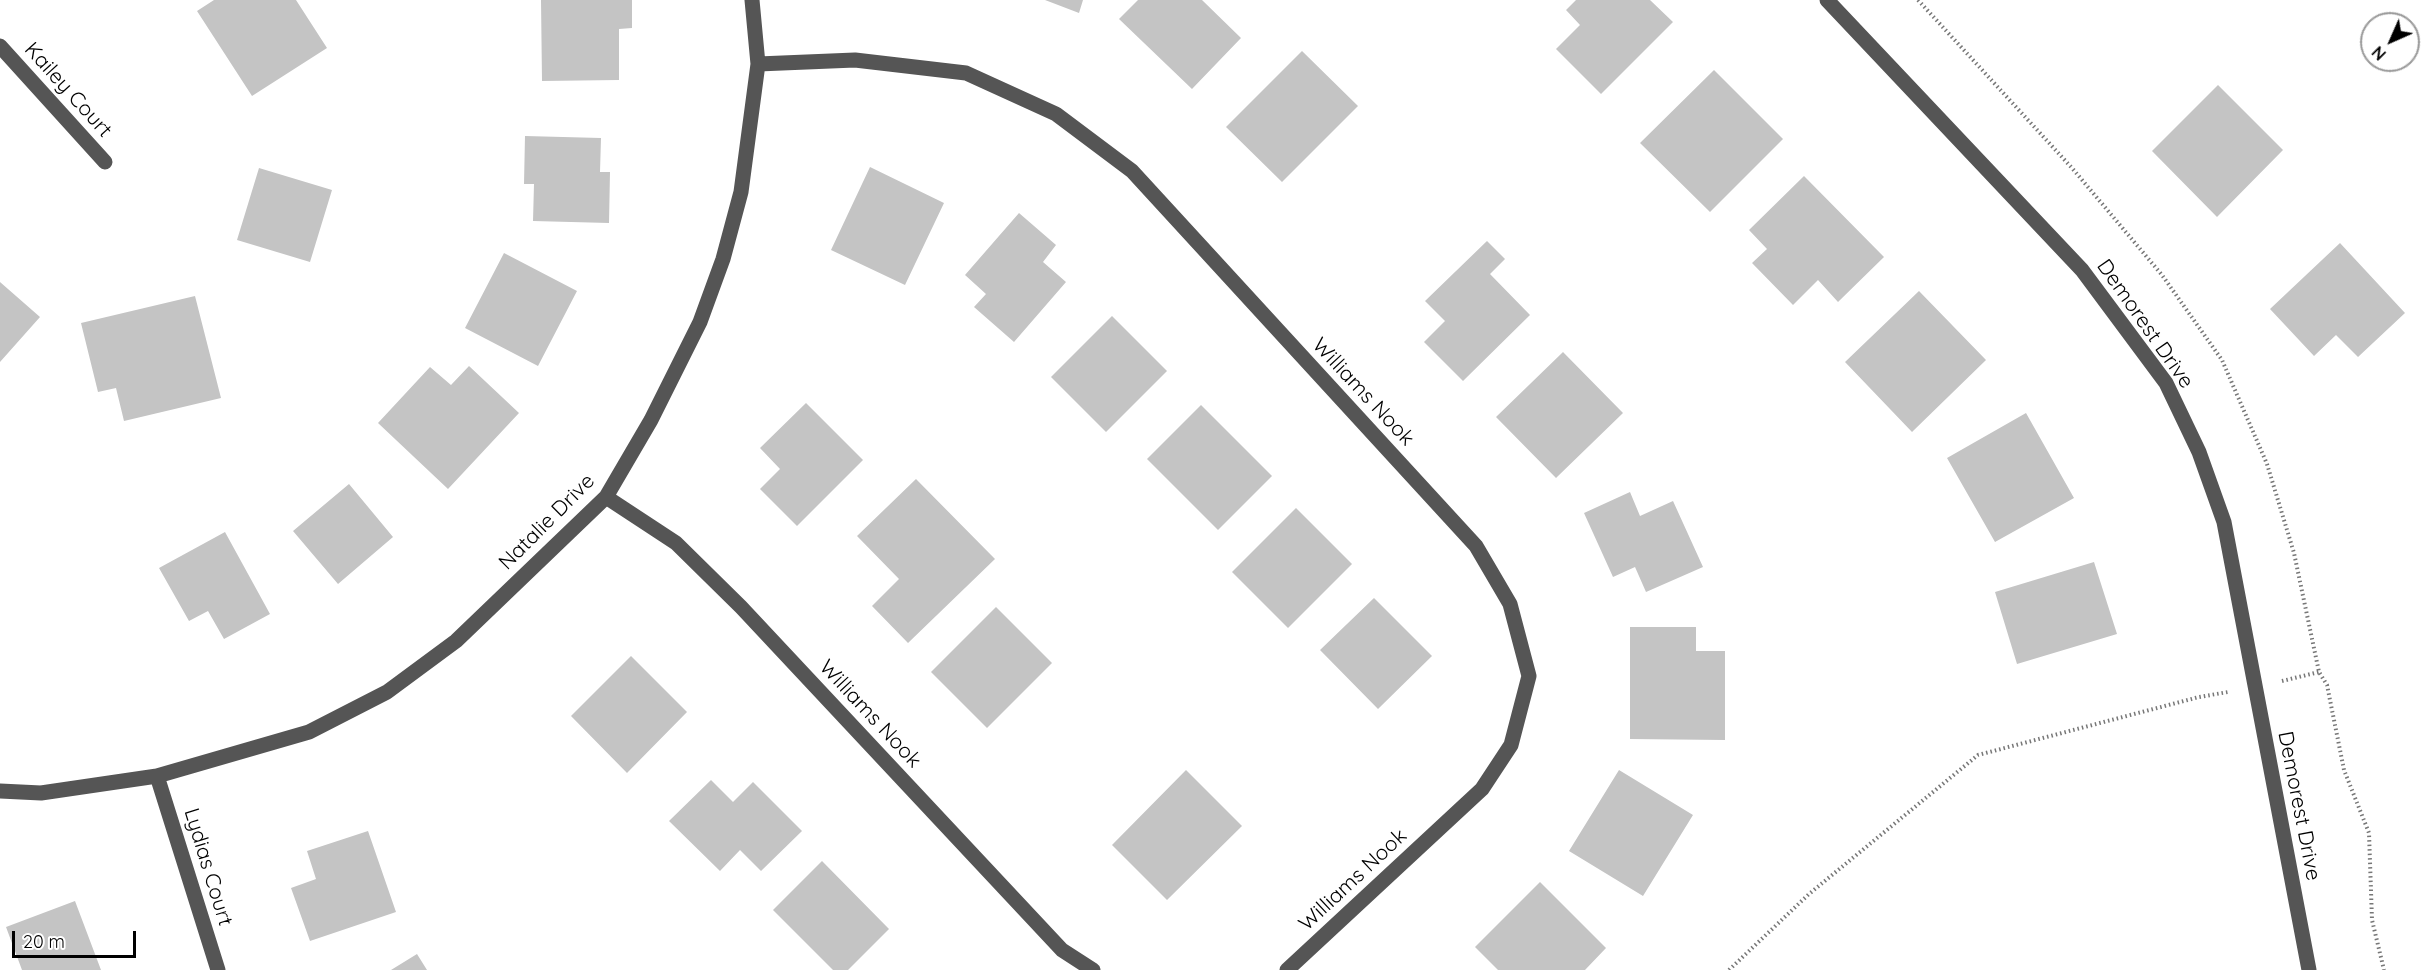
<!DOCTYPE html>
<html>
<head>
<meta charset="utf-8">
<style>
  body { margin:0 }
  #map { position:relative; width:2432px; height:970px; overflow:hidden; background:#fff; font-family:Quicksand,sans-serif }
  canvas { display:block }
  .north { position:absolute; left:2360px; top:12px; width:60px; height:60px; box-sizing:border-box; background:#fff; border:2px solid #999; border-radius:50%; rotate:225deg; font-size:16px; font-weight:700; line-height:24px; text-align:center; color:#000 }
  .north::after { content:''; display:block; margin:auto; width:21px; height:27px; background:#000; clip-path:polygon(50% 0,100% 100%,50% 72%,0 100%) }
  .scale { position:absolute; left:12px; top:931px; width:124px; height:27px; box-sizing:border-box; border:3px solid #000; border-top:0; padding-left:8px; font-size:18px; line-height:21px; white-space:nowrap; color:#000; -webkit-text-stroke:4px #fff; paint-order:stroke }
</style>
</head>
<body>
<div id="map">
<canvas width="2432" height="970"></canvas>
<div class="north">N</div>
<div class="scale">20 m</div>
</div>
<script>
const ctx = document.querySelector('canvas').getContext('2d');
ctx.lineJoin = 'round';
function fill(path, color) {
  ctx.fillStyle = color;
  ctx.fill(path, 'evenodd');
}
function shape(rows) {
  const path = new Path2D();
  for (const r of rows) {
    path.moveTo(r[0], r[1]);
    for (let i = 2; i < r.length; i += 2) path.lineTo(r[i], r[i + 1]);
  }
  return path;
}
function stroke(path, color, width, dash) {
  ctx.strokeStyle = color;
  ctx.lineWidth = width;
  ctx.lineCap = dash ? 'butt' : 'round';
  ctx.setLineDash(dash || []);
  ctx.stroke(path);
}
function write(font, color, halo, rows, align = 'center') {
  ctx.font = font + ' Quicksand,sans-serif';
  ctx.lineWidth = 4.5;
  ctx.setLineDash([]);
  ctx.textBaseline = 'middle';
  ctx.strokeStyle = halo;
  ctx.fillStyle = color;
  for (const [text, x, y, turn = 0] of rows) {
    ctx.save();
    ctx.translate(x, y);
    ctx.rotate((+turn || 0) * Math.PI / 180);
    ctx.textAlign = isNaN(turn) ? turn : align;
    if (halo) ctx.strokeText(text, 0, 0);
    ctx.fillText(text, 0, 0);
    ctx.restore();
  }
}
fill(shape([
  [214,0,296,0,327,48,252,96,197,11],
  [541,0,632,0,632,28,619,29,619,80,542,81],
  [1045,0,1083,0,1079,13],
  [1138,0,1202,0,1241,38,1192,89,1119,19],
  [1576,0,1650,0,1673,22,1601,94,1556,49,1580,25,1566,10],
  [1302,51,1358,106,1282,182,1226,127],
  [1714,70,1783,139,1710,212,1640,143],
  [2218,85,2283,150,2217,217,2152,151],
  [525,136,601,138,600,172,610,172,609,223,533,221,534,184,524,184],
  [870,167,944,203,905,285,831,250],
  [259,168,332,190,310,262,237,240],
  [1804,176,1884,257,1838,302,1818,280,1793,305,1752,263,1767,249,1749,230],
  [1019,213,1056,245,1043,262,1066,282,1014,342,974,307,986,294,965,275],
  [1487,241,1505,259,1490,274,1530,315,1463,381,1424,342,1445,321,1425,301],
  [2340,243,2405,313,2358,357,2336,335,2314,356,2270,309],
  [504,253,577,291,538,366,465,328],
  [0,282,40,317,0,362],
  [1919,291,1986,360,1912,432,1845,362],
  [195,296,221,398,124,421,116,388,98,392,81,323],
  [1112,316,1167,371,1106,432,1051,377],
  [1563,352,1623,413,1556,478,1496,417],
  [469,366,519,413,448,489,378,423,430,367,451,385],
  [806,403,863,460,797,526,760,489,780,469,760,448],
  [1201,405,1272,476,1218,530,1147,459],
  [2026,413,2074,498,1995,542,1947,458],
  [916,479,995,559,908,643,872,606,899,579,857,536],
  [349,484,393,537,338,584,293,531],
  [1630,492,1640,516,1673,501,1703,567,1646,592,1635,567,1613,577,1584,513],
  [1296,508,1352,564,1288,628,1232,572],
  [225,532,270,614,224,639,208,611,189,621,159,568],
  [2094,562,2117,634,2017,664,1995,592],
  [1374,598,1432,656,1378,709,1320,650],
  [996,607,1052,663,987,728,931,672],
  [1630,627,1696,627,1696,651,1725,651,1725,740,1630,739],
  [631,656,687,712,627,773,571,716],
  [1186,770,1242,826,1167,900,1112,845],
  [1619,770,1693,815,1643,896,1569,851],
  [711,780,733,802,753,782,802,831,761,871,740,850,720,871,669,821],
  [368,831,396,912,310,941,291,888,316,879,307,851],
  [822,861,889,929,848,970,833,970,773,910],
  [1540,882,1606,948,1585,970,1498,970,1475,947],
  [75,901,101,970,22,970,6,927],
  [417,954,427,970,391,970]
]), '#c4c4c4');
stroke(shape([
  [1918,0,2072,168,2162,275,2222,360,2267,464,2294,553,2319,672,2327,685,2344,770,2369,833,2372,920,2384,970],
  [2282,681,2319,672],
  [1729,970,1809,894,1978,755,2199,697,2228,692]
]), '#777', 4, [1.5, 3]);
stroke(shape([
  [1827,0,2082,270,2166,383,2199,452,2224,522,2309,970],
  [0,46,105,162],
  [758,64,855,60,966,73,1056,114,1132,171,1476,546,1510,604,1529,676,1511,745,1482,789,1287,970],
  [606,497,676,543,741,607,1062,950,1093,970],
  [157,776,218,970],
  [0,791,41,793,157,776,309,732,387,692,456,641,606,497,651,420,700,322,723,259,741,192,758,64,752,0]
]), '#555', 15);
write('21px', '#000', '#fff', [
  ["Kailey Court",68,90,48],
  ["Demorest Drive",2145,324,55],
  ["Williams Nook",1363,392,47],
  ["Natalie Drive",547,522,-45],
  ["Williams Nook",870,714,47],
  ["Demorest Drive",2299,806,79],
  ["Lydias Court",208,867,73],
  ["Williams Nook",1353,880,-43]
]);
</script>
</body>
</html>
